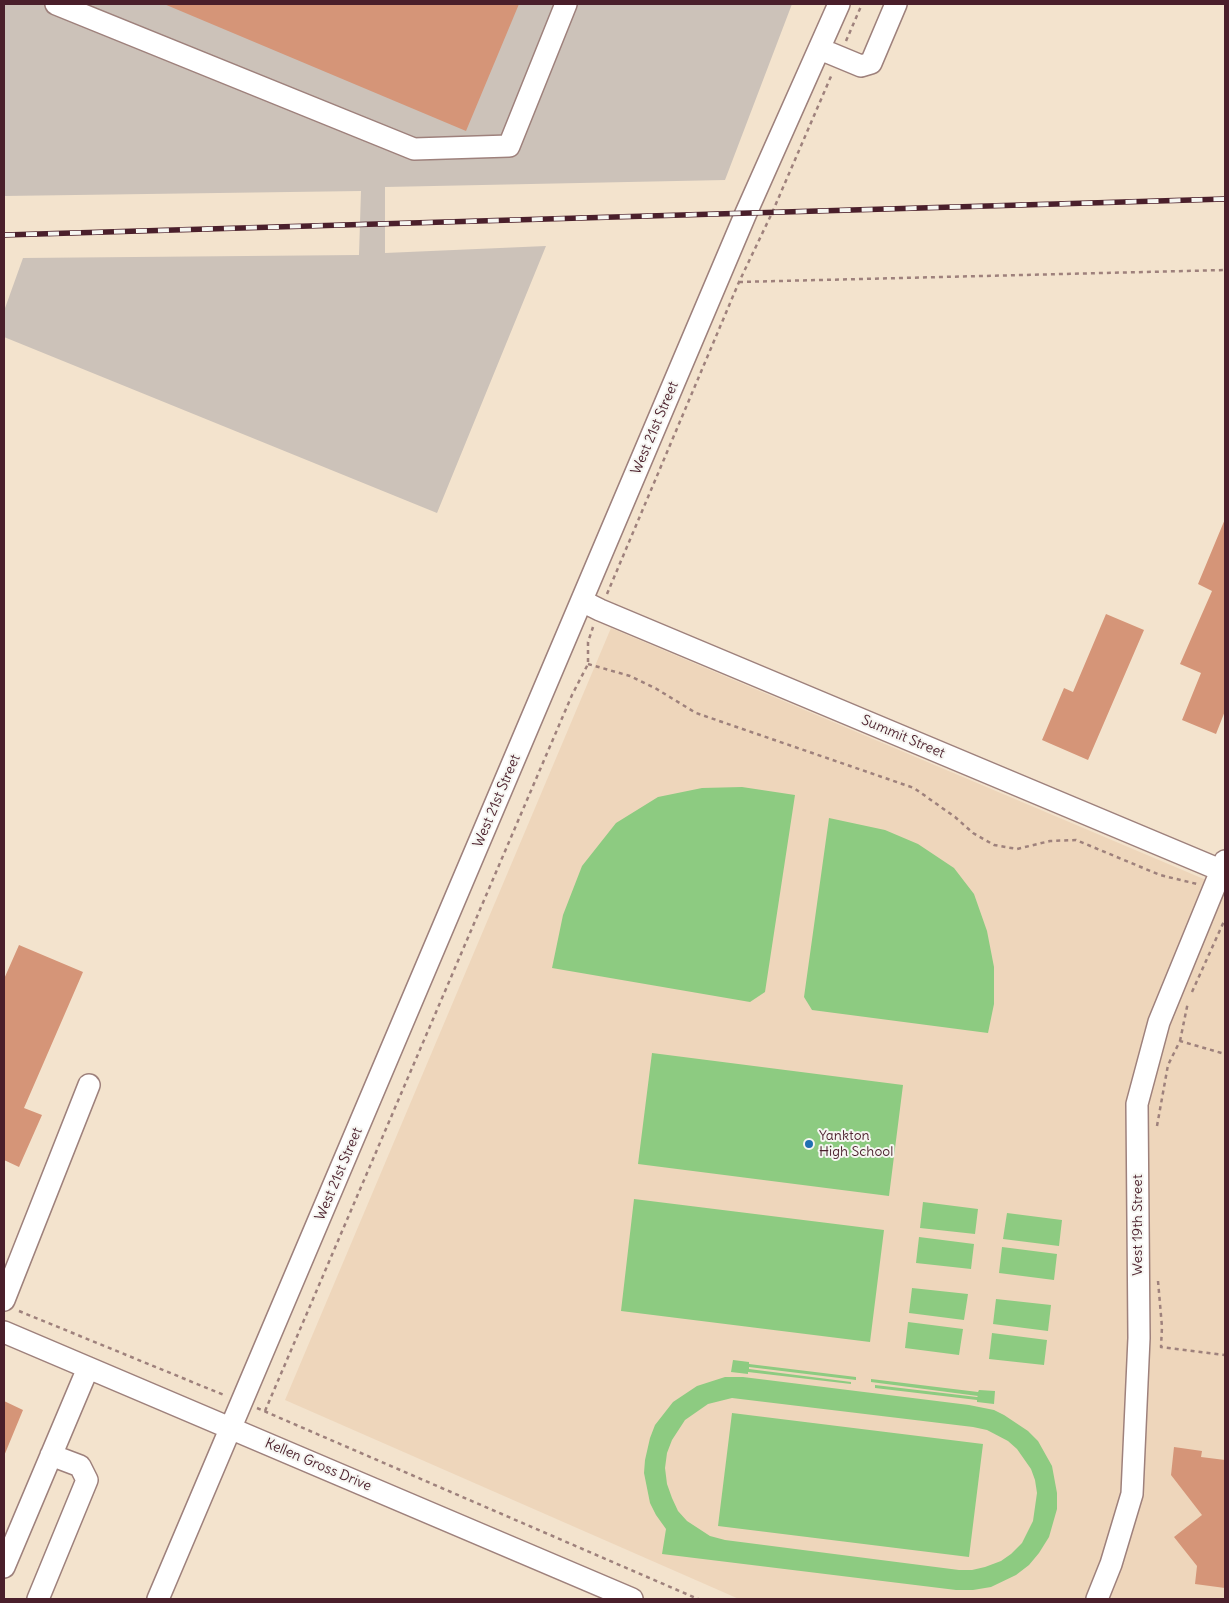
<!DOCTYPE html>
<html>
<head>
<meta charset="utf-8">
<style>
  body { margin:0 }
  #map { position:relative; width:1229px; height:1603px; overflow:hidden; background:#f3e3cd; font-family:Delius,sans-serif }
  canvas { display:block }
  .frame { position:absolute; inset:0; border:5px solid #4a1f2b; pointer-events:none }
</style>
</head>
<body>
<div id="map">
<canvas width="1229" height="1603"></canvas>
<div class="frame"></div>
</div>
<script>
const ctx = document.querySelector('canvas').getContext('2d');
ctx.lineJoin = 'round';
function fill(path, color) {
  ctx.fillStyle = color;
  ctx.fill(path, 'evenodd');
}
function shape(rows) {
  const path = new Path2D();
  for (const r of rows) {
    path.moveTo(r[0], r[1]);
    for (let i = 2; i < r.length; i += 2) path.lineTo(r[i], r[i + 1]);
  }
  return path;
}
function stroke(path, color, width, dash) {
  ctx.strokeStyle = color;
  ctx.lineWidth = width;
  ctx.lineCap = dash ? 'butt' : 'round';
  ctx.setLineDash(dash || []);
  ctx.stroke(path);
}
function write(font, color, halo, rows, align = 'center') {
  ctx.font = font + ' Delius,sans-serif';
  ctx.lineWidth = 4;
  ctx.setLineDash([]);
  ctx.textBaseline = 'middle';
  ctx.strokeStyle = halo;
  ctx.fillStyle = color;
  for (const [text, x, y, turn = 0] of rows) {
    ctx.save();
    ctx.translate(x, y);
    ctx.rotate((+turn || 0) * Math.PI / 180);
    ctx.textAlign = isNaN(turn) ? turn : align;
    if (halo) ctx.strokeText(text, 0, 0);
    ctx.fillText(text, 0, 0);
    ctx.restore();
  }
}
fill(shape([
  [611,628,1225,888,1225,1599,739,1599,285,1400]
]), '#eed6bb');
fill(shape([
  [4,4,792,4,725,180,385,187,385,253,546,246,437,513,4,337,4,311,23,258,359,255,361,191,4,196]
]), '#ccc2b9');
fill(shape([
  [742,787,795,795,765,992,750,1002,552,968,563,915,582,866,616,823,658,797,702,788],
  [829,818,885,830,918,844,954,868,974,894,987,931,994,967,994,1004,988,1033,812,1010,804,997],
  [652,1053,903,1085,889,1196,638,1164],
  [634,1199,884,1230,870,1342,621,1311],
  [923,1202,978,1209,975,1234,920,1228],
  [1007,1213,1062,1220,1059,1246,1003,1239],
  [919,1237,974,1244,971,1269,916,1263],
  [1002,1247,1057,1254,1054,1280,999,1273],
  [912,1288,968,1294,964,1320,909,1313],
  [996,1299,1051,1305,1048,1331,993,1324],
  [908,1322,963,1329,959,1355,905,1348],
  [992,1333,1047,1340,1044,1365,989,1359],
  [733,1360,749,1362,749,1364,856,1377,856,1380,749,1367,749,1369,851,1382,851,1384,748,1372,748,1374,731,1372],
  [725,1377,743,1377,969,1405,994,1410,1004,1415,1028,1431,1038,1441,1052,1466,1057,1493,1057,1509,1049,1537,1039,1553,1029,1565,1016,1575,991,1587,973,1590,956,1590,662,1554,666,1529,656,1515,650,1503,644,1473,645,1460,650,1438,655,1425,673,1402,697,1386],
  [732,1398,973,1427,987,1430,1008,1441,1017,1449,1031,1469,1035,1480,1037,1493,1033,1521,1022,1543,1011,1554,1001,1561,985,1567,972,1570,959,1570,725,1540,710,1536,687,1521,678,1511,672,1498,667,1484,665,1468,667,1453,672,1440,685,1420,708,1404],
  [871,1379,978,1392,979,1390,995,1391,994,1404,977,1402,977,1400,875,1388,875,1385,977,1397,978,1396,871,1382],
  [732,1413,983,1444,969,1557,718,1526]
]), '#8dcb81');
fill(shape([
  [164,4,519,4,466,131],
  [1225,519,1225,711,1216,734,1182,720,1201,673,1180,664,1212,591,1198,584],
  [1106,614,1144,630,1088,760,1042,740,1064,688,1073,692],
  [19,945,83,972,24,1108,42,1115,19,1167,4,1160,4,979],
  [4,1401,23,1410,4,1456],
  [1174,1447,1202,1451,1201,1457,1225,1460,1225,1588,1195,1584,1197,1566,1174,1537,1202,1515,1171,1475]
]), '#d59578');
const minor = shape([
  [56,4,414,149,509,146,566,4],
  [820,49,861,66,871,63,896,4],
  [582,601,600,610,1225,872],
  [4,1300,89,1085],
  [4,1332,632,1599],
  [4,1567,88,1368],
  [38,1599,87,1480,80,1466,51,1455],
  [158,1599,746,213,839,4],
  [1097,1599,1111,1564,1132,1494,1139,1338,1137,1104,1159,1022,1225,861]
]);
stroke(minor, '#9e817c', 24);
stroke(shape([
  [846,41,862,4],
  [739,282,1225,270],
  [607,594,739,282,772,213,832,74],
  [588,664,630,676,655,688,696,713,914,788,955,817,973,833,994,845,1017,849,1050,841,1076,840,1160,875,1197,884],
  [1192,992,1225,919],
  [1180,1041,1188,1002],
  [1157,1126,1168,1065,1180,1041,1225,1054],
  [1158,1281,1162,1327,1161,1347,1225,1355],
  [19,1311,224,1395],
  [257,1408,698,1599],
  [265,1411,572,695,588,664,588,642,593,627]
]), '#9e817c', 2.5, [4, 4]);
stroke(minor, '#fff', 21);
const rail = shape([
  [4,235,1225,199]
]);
stroke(rail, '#4a1f2b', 5.5);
stroke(rail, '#f6f6f2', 4, [11]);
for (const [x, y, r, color] of [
  [809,1144,5,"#1f6fb2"]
]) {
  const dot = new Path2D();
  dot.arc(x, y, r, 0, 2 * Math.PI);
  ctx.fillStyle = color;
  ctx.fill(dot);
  stroke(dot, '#f6f6f2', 2);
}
write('14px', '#4a1f2b', '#f6f6f2', [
  ["West 21st Street",655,428,-67],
  ["Summit Street",903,737,23],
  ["West 21st Street",497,801,-67],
  ["West 21st Street",339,1174,-67],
  ["West 19th Street",1138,1225,-90],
  ["Kellen Gross Drive",318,1465,23]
]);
write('14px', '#4a1f2b', '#f6f6f2', [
  ["Yankton",819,1136],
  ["High School",819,1152]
], 'left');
</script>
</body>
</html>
